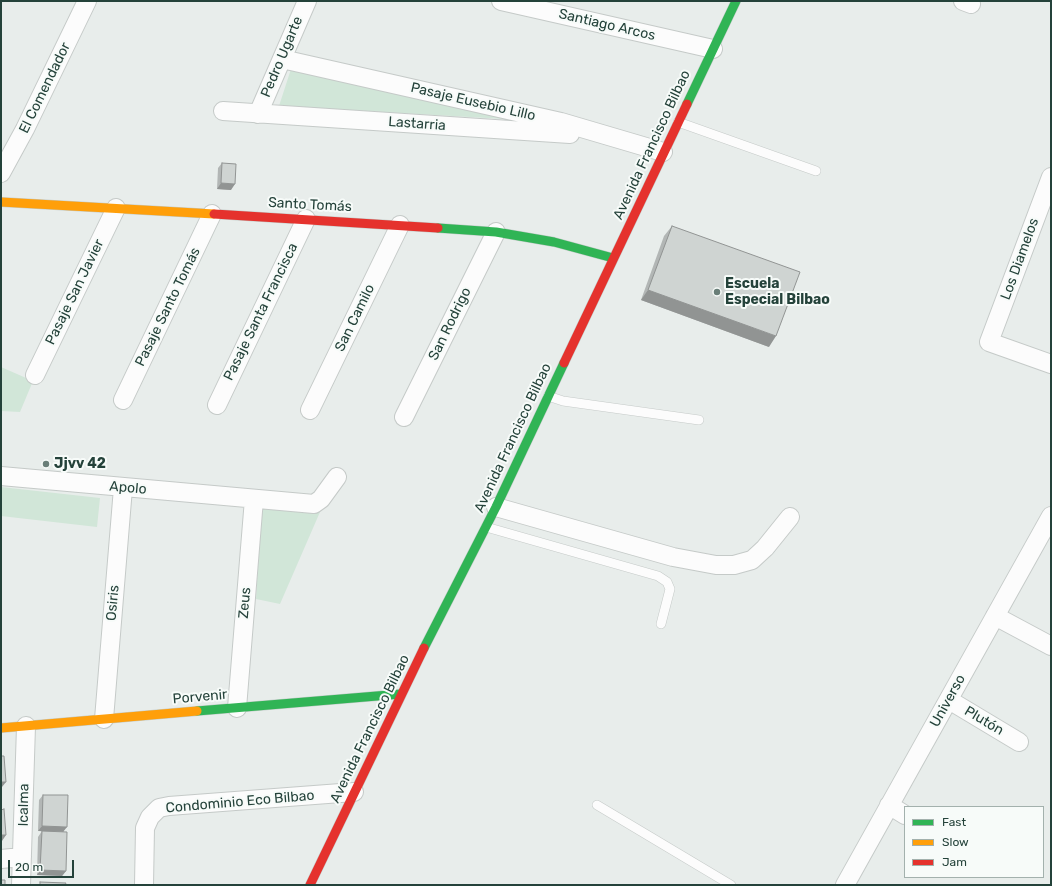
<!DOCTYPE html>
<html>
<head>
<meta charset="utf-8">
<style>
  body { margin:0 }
  #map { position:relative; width:1052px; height:886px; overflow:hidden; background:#e8edeb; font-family:Rubik,sans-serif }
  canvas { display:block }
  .frame { position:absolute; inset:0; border:2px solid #24423a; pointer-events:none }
  .legend { position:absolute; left:904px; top:806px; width:140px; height:72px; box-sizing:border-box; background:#f7fbf9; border:1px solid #a3b1ad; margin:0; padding:5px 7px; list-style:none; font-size:12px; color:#24423a }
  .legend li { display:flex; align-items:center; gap:8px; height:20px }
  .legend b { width:20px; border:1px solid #a3b1ad }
  .scale { position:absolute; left:8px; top:860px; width:66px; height:18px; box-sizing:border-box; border:2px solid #24423a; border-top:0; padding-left:5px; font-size:12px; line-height:14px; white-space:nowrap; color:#24423a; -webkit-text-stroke:3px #f7fbf9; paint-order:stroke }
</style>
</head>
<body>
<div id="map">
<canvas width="1052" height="886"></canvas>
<div class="frame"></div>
<ul class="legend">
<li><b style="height:5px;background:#30b455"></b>Fast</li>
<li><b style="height:5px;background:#ff9f0a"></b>Slow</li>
<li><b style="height:5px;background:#e5322d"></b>Jam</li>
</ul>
<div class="scale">20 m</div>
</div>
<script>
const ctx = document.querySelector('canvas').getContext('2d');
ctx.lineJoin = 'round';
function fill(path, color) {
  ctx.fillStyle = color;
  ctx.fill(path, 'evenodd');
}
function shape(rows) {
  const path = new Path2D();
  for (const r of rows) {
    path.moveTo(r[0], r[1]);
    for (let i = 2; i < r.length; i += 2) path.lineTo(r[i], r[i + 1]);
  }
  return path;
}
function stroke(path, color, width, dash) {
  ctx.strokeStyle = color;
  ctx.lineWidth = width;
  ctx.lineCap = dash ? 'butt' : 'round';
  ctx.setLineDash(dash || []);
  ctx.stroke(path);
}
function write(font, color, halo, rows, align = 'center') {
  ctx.font = font + ' Rubik,sans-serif';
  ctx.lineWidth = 4;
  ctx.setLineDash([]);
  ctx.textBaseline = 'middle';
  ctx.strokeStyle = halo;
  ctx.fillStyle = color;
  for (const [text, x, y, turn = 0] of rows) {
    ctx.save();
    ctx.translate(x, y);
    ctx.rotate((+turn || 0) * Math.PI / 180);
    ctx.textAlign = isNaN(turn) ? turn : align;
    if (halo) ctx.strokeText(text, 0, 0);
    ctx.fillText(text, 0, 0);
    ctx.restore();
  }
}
fill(shape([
  [291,69,522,120,279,106],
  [1,367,33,381,20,412,1,411],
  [1,487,100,498,97,527,1,516],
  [262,500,320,512,280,604,256,599]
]), '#d1e6d8');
const lane = shape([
  [678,122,816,171],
  [548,396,563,401,699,420],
  [486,527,658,576,667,582,670,589,661,624],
  [597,805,731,885]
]);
const street = shape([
  [501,1,713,49],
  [963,1,971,4],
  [282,59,561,122,663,152],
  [223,111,570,134],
  [258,114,307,1],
  [1,173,25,129,87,1],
  [1051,177,989,342,1051,364],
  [35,375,116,208],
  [123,400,212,214],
  [217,405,306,219],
  [310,410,400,225],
  [404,417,496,232],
  [1,476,314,504,321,499,337,477],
  [496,507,673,557,716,565,734,565,752,560,765,548,790,517],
  [995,616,1051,646],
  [949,700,1019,742],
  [237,708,254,499],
  [104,719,123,488],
  [889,805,905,815],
  [1,859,22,857],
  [21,885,26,726],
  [144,885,145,828,150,817,159,808,169,806,354,792],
  [845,885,1051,516]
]);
const fast = shape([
  [687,104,736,1],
  [438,228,496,232,554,242,613,258],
  [424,648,496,507,564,363],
  [197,711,401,694]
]);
const slow = shape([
  [1,202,214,214],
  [1,728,197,711]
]);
const jam = shape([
  [214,214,438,228],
  [564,363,687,104],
  [310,885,424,648]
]);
stroke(lane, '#c5cac8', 10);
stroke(street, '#c5cac8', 20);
stroke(fast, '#c3cbc8', 10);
stroke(slow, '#c3cbc8', 10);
stroke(jam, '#c3cbc8', 10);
stroke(lane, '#fcfcfc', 9);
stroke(street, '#fcfcfc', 18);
stroke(fast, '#30b455', 9);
stroke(slow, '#ff9f0a', 9);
stroke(jam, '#e5322d', 9);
fill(shape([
  [222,163,231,190,217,189,218,168],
  [672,226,769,347,641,300,664,236],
  [43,795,64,832,66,871,62,876,37,875,38,837,42,831,38,831,39,800]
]), '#b2b6b5');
fill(shape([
  [221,183,235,184,231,190,217,189],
  [648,290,776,336,769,347,641,300],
  [1,782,6,782,2,787,1,787],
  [42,826,67,827,63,832,38,831],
  [1,835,6,835,2,841,1,841],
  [40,870,66,871,62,876,37,875]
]), '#919493');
const building = shape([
  [222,163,236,164,235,184,221,183,222,163],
  [672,226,800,272,776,336,648,290,672,226],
  [1,756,4,756,6,782,1,782,1,756],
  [43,795,68,795,67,827,42,826,43,795],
  [4,809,6,835,1,835,1,810,4,809],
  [42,831,67,832,66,871,40,870,42,831],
  [1,880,5,880,5,885,1,885,1,880],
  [40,882,66,883,65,885,40,885,40,882]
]);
fill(building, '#cfd4d2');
stroke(building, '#919493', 1);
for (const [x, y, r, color] of [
  [717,292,4,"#697e78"],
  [46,464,4,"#697e78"]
]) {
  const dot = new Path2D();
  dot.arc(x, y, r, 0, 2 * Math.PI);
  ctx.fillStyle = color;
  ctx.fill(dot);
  stroke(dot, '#f7fbf9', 1.5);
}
write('14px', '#24423a', '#f7fbf9', [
  ["Santiago Arcos",607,25,13],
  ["Pedro Ugarte",282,57,-67],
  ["El Comendador",45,88,-64],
  ["Pasaje Eusebio Lillo",473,102,13],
  ["Lastarria",417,124,4],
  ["Avenida Francisco Bilbao",652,145,-65],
  ["Santo Tomás",310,205,3],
  ["Los Diamelos",1020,259,-70],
  ["Pasaje San Javier",75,292,-64],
  ["Pasaje Santo Tomás",168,307,-64],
  ["Pasaje Santa Francisca",261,312,-64],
  ["San Camilo",355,318,-64],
  ["San Rodrigo",450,324,-64],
  ["Avenida Francisco Bilbao",513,438,-65],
  ["Apolo",128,488,5],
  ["Osiris",113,603,-85],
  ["Zeus",245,603,-85],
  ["Porvenir",200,697,-5],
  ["Universo",948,701,-61],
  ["Plutón",984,721,31],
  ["Avenida Francisco Bilbao",370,729,-64],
  ["Condominio Eco Bilbao",240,802,-5],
  ["Icalma",24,805,-89]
]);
write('bold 14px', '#24423a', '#f7fbf9', [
  ["Escuela",725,284],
  ["Especial Bilbao",725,300],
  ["Jjvv 42",54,464]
], 'left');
</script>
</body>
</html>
